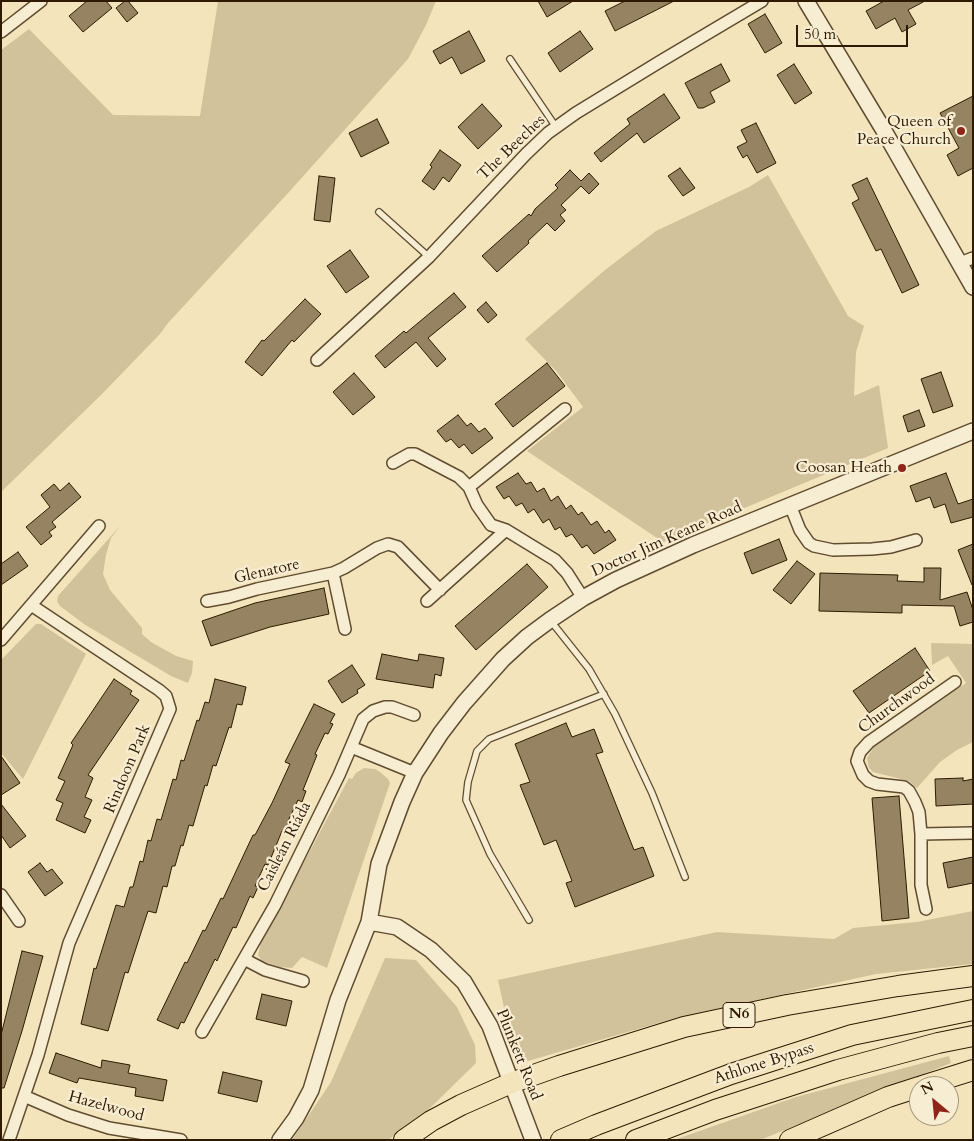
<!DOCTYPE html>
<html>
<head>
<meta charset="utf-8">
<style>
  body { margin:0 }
  #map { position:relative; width:974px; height:1141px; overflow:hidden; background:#f3e4bb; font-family:Cardo,serif }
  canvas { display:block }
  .frame { position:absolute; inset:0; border:2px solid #2f1a00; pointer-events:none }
  .north { position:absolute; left:909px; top:1076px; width:50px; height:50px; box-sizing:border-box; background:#f7edd3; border:1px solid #a7997f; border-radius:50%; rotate:332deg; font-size:14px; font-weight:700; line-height:20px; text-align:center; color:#2f1a00 }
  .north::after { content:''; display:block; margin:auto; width:18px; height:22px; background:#8f2418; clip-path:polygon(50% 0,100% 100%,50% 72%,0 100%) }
  .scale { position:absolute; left:796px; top:25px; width:112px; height:22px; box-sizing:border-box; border:2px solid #2f1a00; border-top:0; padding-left:6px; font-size:15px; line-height:18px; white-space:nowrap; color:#2f1a00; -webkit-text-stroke:4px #f7edd3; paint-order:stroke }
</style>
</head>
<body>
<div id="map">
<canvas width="974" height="1141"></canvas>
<div class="frame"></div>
<div class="north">N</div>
<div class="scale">50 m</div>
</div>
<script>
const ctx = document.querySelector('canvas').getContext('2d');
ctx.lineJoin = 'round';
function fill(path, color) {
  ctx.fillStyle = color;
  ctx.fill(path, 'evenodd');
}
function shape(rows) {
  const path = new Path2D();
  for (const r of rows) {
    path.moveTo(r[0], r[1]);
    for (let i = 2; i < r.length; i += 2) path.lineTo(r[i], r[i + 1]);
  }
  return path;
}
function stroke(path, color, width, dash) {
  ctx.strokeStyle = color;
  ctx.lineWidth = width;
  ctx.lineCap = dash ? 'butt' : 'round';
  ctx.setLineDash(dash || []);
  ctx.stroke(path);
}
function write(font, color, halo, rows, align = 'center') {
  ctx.font = font + ' Cardo,serif';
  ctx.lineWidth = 4.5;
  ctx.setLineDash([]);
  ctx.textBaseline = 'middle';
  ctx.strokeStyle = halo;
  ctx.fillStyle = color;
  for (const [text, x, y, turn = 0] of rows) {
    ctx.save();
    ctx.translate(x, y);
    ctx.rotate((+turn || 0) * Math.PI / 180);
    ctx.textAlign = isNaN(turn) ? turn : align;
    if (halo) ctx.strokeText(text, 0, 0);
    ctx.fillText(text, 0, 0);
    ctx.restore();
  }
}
fill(shape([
  [218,1,436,1,426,25,408,59,289,192,168,323,160,334,102,394,1,492,1,50,29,29,113,115,200,116],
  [768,175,848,316,864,326,856,352,854,396,879,385,888,448,663,542,527,451,583,407,557,372,525,339,605,270,656,231,749,187],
  [120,526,111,538,106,555,103,574,110,590,142,628,142,634,151,642,176,656,193,661,192,673,188,683,171,676,84,624,60,606,57,601,58,596],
  [36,624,41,624,86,654,23,779,1,753,1,660],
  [931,643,973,644,973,742,957,750,940,762,917,788,909,781,873,772,869,768,867,758,875,745,966,683,948,656,932,665],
  [364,768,375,769,380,772,388,779,390,783,327,968,302,957,292,968,281,967,264,962,261,960,258,955,261,942,349,778,352,779,356,773],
  [973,911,973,964,876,974,676,1018,528,1061,513,1049,498,980,717,932,834,939,853,928,917,922],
  [385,958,416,960,457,1007,475,1045,476,1063,423,1115,388,1140,292,1140,331,1082],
  [949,1056,951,1063,760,1140,674,1140,796,1097]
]), '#d2c29b');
const building = shape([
  [87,1,106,1,112,8,83,32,69,16,87,1],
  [125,1,128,1,138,13,127,22,116,8,125,1],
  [538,1,573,1,547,17,538,1],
  [625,1,674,1,615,31,605,11,625,1],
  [884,1,925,1,908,10,916,24,902,32,895,18,876,29,866,11,884,1],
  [765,14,782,43,765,53,748,24,765,14],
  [469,31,485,61,461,74,452,57,440,64,433,51,469,31],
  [580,31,593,49,560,72,548,53,580,31],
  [721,64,730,81,710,92,715,102,703,108,698,108,685,83,721,64],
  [794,64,812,93,795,104,777,75,794,64],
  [664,94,680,118,644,143,637,133,601,162,594,153,630,124,627,119,664,94],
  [973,96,973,168,958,176,947,155,959,148,940,113,973,96],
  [482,104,502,126,478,149,458,127,482,104],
  [377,119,389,143,361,157,349,133,377,119],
  [756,123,776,163,757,173,747,155,743,158,737,147,747,142,741,130,756,123],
  [440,150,461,165,449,182,443,177,434,190,422,181,432,167,430,165,440,150],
  [680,168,695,188,683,196,668,176,680,168],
  [570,170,581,181,589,173,599,184,589,194,581,186,561,205,566,210,560,215,565,221,555,231,547,223,528,241,529,243,497,272,482,256,529,214,531,216,535,209,558,188,555,185,570,170],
  [319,176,335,178,330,222,314,220,319,176],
  [867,178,919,285,902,293,881,249,876,251,852,203,859,199,852,185,867,178],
  [350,250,369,277,346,293,327,266,350,250],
  [454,293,466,307,428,338,446,359,437,367,416,342,385,368,375,356,404,331,406,333,454,293],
  [305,299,321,314,294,342,292,340,262,376,245,362,262,340,264,341,305,299],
  [486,302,497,315,488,323,477,310,486,302],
  [547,363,565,386,513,427,495,404,547,363],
  [941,372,953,406,933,413,921,379,941,372],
  [354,373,375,397,353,415,333,392,354,373],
  [919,410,925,426,908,432,903,416,919,410],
  [458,415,467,426,471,423,479,432,485,428,493,438,472,454,464,444,459,448,451,439,446,442,437,431,458,415],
  [518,473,526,484,531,482,537,492,544,488,551,501,558,496,566,509,571,505,578,515,582,512,591,525,597,521,605,533,609,530,616,540,594,554,587,545,582,548,572,534,566,537,560,527,555,530,549,519,543,523,534,509,528,513,522,503,516,506,509,496,504,499,496,487,518,473],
  [946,473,958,504,973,499,973,517,951,523,945,504,934,508,930,497,916,502,910,486,946,473],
  [69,483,81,497,52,522,56,527,49,532,52,536,41,545,26,527,50,507,41,495,54,484,60,491,69,483],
  [779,539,787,560,752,574,744,553,779,539],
  [973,544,973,584,972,585,958,550,973,544],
  [18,552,28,566,1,585,1,564,18,552],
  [797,561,815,574,791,604,773,590,797,561],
  [527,564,548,587,476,650,455,626,527,564],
  [924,568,941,568,940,600,967,592,973,610,973,622,960,626,954,606,902,605,902,613,819,611,820,573,898,575,897,581,924,582,924,568],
  [324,588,329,614,270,627,211,646,202,621,255,603,324,588],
  [915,648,930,671,869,713,853,691,915,648],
  [382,654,418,661,419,654,444,658,441,676,435,674,433,688,376,679,382,654],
  [352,665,365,685,357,690,358,693,342,703,328,681,352,665],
  [114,679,132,691,130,694,139,700,88,775,93,778,85,797,92,800,84,817,91,820,85,833,56,820,63,803,56,800,65,781,58,778,73,745,71,743,114,679],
  [215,679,246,687,242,705,237,704,231,728,229,727,216,766,213,765,207,786,205,785,193,826,189,825,183,846,181,845,175,866,172,866,167,887,163,886,156,913,148,911,128,973,125,972,108,1031,81,1024,94,968,96,969,116,905,124,907,130,887,133,887,140,861,143,862,148,840,151,841,157,819,161,820,173,779,176,780,181,760,184,761,197,720,199,721,205,702,209,703,215,679],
  [314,704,335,714,330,723,333,724,328,734,325,733,315,754,317,755,303,790,306,791,302,802,298,800,288,821,290,822,285,833,282,831,268,865,265,864,255,886,258,887,253,898,250,896,236,928,233,927,217,961,215,959,184,1023,181,1022,178,1029,157,1020,185,962,187,963,203,930,205,931,221,898,223,899,253,835,255,835,272,803,290,764,285,762,314,704],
  [566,723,572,737,594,729,603,752,596,754,634,850,643,847,654,876,575,907,566,883,572,881,556,840,544,845,520,785,530,782,515,744,566,723],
  [1,756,20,783,1,795,1,756],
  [963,778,963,781,973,779,973,804,936,806,935,779,963,778],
  [899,796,909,918,882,921,872,798,899,796],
  [1,804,26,836,10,848,1,835,1,804],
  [973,857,973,883,948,888,943,863,973,857],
  [40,863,47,872,52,869,63,883,45,896,28,872,40,863],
  [22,951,43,956,22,1031,4,1088,1,1088,1,1035,22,951],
  [262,994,292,1001,286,1026,256,1019,262,994],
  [56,1053,101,1068,102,1060,130,1065,128,1073,167,1080,163,1101,135,1096,136,1088,79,1078,77,1083,49,1073,56,1053],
  [223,1072,262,1081,257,1102,218,1093,223,1072]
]);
fill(building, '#958361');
stroke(building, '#2f1a00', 1);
const service = shape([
  [510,59,556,127],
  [379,212,429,257],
  [550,620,589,669,615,714,652,793,685,877],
  [529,920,490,854,466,800,468,782,477,751,489,739,604,694]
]);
const minor = shape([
  [1,32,41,1],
  [960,263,973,258],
  [317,360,429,257,526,154,548,133,576,113,661,61,762,1],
  [393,463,409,454,415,454,459,477,469,487,477,505,491,525,506,530,555,560,567,573,583,598],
  [469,487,565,409],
  [790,505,800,530,809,543,814,546,833,550,872,549,891,547,916,540],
  [333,573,345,629],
  [207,601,229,597,257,589,333,573,344,568,377,548,388,544,398,547,440,590],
  [427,601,506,530],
  [1,640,99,526],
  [351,747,415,773],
  [921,834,973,833],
  [1,895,19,921],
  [926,909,921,885,921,834,919,812,915,802,909,791,904,787,877,784,869,781,863,775,857,761,860,752,869,742,955,682],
  [244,959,265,970,303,981],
  [202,1032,275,905,339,775,363,719,373,711,385,707,392,707,414,715],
  [24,1096,68,1115,109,1128,181,1140],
  [9,1140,38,1055,69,943,170,709,166,696,159,690,31,605]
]);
const tertiary = shape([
  [806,1,883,129,973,287],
  [369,922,397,927,431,950,464,982,490,1026,533,1140],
  [280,1140,296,1118,311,1090,338,1000,369,922,379,864,402,802,415,773,441,733,464,703,503,659,527,637,550,620,583,598,616,580,693,545,973,431]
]);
const trunk = shape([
  [922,1086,973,1070],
  [404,1140,431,1121,461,1105,511,1083,559,1066,684,1027,787,1005,898,986,973,976],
  [561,1140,596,1125,731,1074,852,1035,973,1010],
  [636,1140,715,1110,838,1070,938,1043,973,1036],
  [790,1140,888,1097,919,1087]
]);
stroke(service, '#604c2f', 8);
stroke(minor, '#604c2f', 14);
stroke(tertiary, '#604c2f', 18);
stroke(trunk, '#2f1a00', 22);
stroke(service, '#f7edd3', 5.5);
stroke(minor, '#f7edd3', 11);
stroke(tertiary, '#f7edd3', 15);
stroke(trunk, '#f3e4bb', 20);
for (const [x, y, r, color] of [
  [961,131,5,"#8f2418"],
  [902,468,5,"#8f2418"]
]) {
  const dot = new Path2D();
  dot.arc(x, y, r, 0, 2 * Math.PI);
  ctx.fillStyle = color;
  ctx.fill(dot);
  stroke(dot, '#f7edd3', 2);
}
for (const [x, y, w] of [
  [739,1015,32]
]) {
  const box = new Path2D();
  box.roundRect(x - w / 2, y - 12.5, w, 25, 4);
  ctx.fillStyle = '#f7edd3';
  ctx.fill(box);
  stroke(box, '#2f1a00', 1);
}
write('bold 15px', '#2f1a00', null, [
  ["N6",739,1015]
]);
write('16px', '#2f1a00', '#f7edd3', [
  ["Queen of",951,122],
  ["Peace Church",951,140],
  ["Coosan Heath",892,468]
], 'right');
write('16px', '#2f1a00', '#f7edd3', [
  ["The Beeches",512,148,-44],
  ["Doctor Jim Keane Road",667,540,-24],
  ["Glenatore",267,572,-13],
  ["Churchwood",897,704,-36],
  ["Rindoon Park",128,769,-67],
  ["Caisleán Riáda",285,847,-63],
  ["Plunkett Road",518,1055,68],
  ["Athlone Bypass",764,1064,-18],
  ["Hazelwood",106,1107,15]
]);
</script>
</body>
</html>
